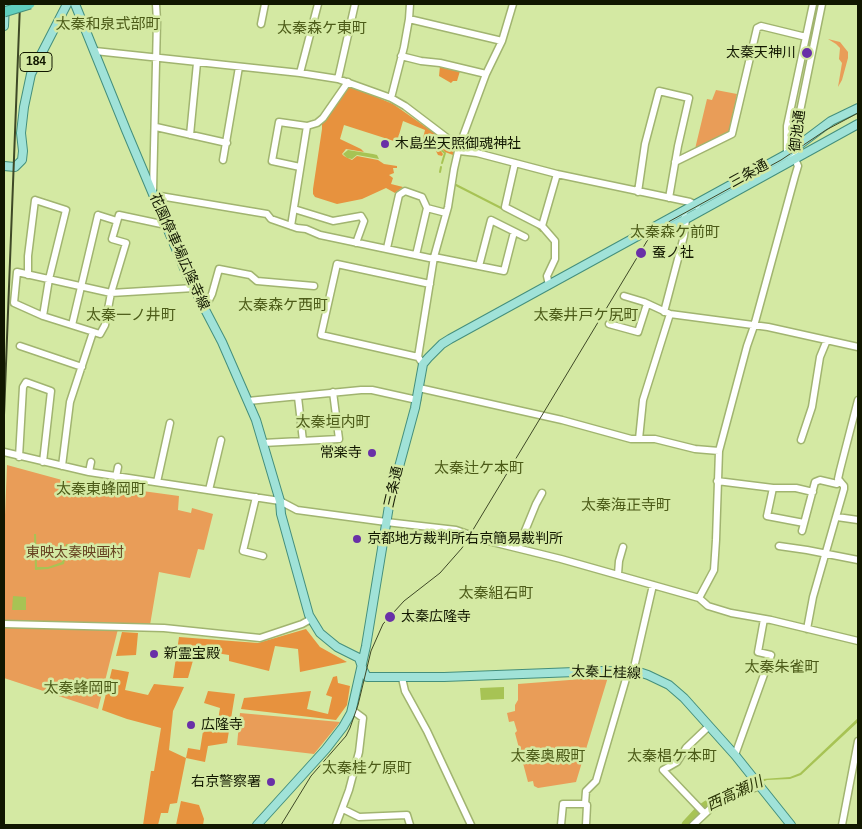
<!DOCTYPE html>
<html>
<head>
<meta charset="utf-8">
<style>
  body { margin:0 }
  #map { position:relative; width:862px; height:829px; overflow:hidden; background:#d4e9a3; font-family:Arial,sans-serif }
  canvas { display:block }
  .frame { position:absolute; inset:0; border:5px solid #111700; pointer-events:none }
</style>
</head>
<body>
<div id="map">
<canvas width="862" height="829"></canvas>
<div class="frame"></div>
</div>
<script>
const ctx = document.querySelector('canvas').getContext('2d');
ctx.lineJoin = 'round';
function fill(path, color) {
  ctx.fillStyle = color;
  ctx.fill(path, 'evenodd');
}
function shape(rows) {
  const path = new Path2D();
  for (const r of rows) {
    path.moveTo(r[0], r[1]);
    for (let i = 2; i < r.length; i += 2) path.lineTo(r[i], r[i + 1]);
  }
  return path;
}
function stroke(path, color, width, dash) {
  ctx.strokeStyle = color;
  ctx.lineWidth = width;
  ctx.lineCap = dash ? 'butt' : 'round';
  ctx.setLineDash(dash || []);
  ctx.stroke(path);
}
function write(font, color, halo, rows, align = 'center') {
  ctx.font = font + ' Arial,"Noto Sans JP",sans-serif';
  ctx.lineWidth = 5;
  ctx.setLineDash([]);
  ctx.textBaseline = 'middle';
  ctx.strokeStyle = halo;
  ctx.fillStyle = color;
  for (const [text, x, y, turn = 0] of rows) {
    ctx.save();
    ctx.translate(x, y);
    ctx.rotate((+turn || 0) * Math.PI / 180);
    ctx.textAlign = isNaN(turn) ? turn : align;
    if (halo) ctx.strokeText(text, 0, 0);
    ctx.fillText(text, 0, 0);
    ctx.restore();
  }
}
fill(shape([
  [828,39,840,42,848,52,848,58,842,80,838,87,842,63,839,59,840,48,836,44],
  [716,90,737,94,729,131,695,149,707,99,712,100],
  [7,465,62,480,179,496,178,510,191,513,192,508,213,514,204,550,198,549,190,578,159,572,150,625,4,622,4,540],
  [4,627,118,629,98,709,4,678],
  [608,677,576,782,538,788,534,786,533,781,528,782,515,733,517,731,514,721,509,722,507,713,515,711,515,705,518,700,518,684],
  [240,713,340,722,314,754,237,745]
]), '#e99d58');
fill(shape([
  [440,66,460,71,457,81,453,81,451,83,439,76],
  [350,86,393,104,440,137,436,142,442,146,446,142,455,149,453,155,445,152,441,148,440,150,443,154,442,156,438,155,436,151,436,146,422,142,425,130,403,121,397,142,344,125,340,139,361,149,364,152,346,149,342,154,344,156,352,160,357,156,378,160,384,164,397,166,397,168,393,168,394,173,389,175,393,178,391,184,403,187,395,193,386,188,362,199,337,204,315,197,313,194,313,189,322,129,322,123],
  [306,629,320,647,347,662,300,672,298,649,275,646,269,671,229,661,229,655,196,650,188,678,173,678,179,637,258,643],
  [122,632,138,633,136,655,116,656],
  [112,669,129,672,125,690,148,695,154,684,184,687,173,711,169,750,186,758,188,748,200,750,204,725,217,727,220,708,204,703,208,691,235,694,227,743,208,746,205,762,186,758,177,803,170,804,168,813,161,813,158,825,143,825,151,771,154,771,161,728,127,719,102,710],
  [337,676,338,683,350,686,347,705,336,720,241,709,244,698,311,691,307,709,328,714,332,697,326,695,333,677],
  [181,801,199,805,204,819,203,825,176,825]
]), '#e7923e');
fill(shape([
  [348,150,373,154,377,155,379,159,357,155,352,159,347,158,343,154],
  [34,534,36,534,37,567,48,567,62,562,66,544,68,544,64,564,48,569,35,570],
  [13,596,26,597,26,610,12,610],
  [504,687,504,699,481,700,480,688],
  [858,718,858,722,801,775,790,779,767,780,736,793,735,790,763,779,790,777,800,773]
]), '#a7c354');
stroke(shape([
  [441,150,445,153,442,163],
  [440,172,441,167],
  [456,185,503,209],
  [536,226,541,231]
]), '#a7c354', 2);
stroke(shape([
  [687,825,700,811,707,806,726,795,747,786]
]), '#a7c354', 11);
const minor = shape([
  [409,19,502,41],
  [261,24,265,4],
  [95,51,300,73,338,79,391,98,405,106,459,147],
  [401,56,421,61,440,63,486,74],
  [300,73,318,4],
  [338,79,355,4],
  [391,98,404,47,409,19,410,4],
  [156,127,227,143],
  [190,135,197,63],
  [459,151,477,153,557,174,690,202,697,206],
  [790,156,787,154,787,126,813,4],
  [223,160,239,67],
  [675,162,732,134,757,28,761,26,806,37],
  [515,163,505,207,542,226,555,241,555,259,547,276,549,285],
  [300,167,272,161,279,122,307,126,317,123,323,118,348,82],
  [153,191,157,21,156,4],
  [638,192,645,144,659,91,689,98,678,146,669,198],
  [154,195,267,214,271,219,297,228,306,229,320,235,434,259],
  [427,208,446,213],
  [294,209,333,221,361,216,364,221,356,243],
  [166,225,119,215,112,239,126,243,111,293,105,325,100,334,43,316,14,303,17,272,111,293,194,288],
  [291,226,307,126],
  [542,226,557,174],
  [387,248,399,195,405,191,422,197,427,208,416,255],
  [434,257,504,271,514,232],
  [479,266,491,220,525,237],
  [28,275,28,256,35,200,66,210,49,279,43,316],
  [624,296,644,302,670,314,768,327,858,347],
  [202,304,209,300,212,294,219,269,250,275,257,281,314,286],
  [664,312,684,236,686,219,683,211],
  [609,324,638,332,647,304],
  [72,325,98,215,117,221],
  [20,346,82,367],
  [418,357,321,335,337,264,430,284],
  [423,364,418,357,434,257,448,207,454,169,459,147,486,74,502,41,513,4],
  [419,388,562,420,631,439,655,439,695,449,719,451],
  [298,397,303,441],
  [248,401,361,390,372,390,417,400],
  [639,439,643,400,670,314],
  [801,440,812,407,820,357,827,340],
  [263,443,339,439,333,392],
  [4,452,89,472,280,501,297,510,386,522,456,530,488,541,561,559,699,598,708,606,731,613,771,620,858,641],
  [19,457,23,387,26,382,51,391,43,462],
  [62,466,70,402,93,332],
  [89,472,91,462],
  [116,477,118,467],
  [717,481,773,488,796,488,813,492],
  [157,482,170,423],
  [773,488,767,516,804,523],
  [209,490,221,440],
  [256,497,243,551,263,556],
  [837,517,858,520],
  [802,531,815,482,820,480,837,484,840,481],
  [779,546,807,550,858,560],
  [518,548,536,504,542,493],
  [618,574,619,561,623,547],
  [699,598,714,570,716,540,719,451,747,346,754,326,795,176,798,166,795,159,796,131,822,4],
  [4,624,164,628,260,638,302,624,311,619],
  [807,629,813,597,844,489,844,486,838,479,840,470,858,400],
  [633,672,653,585],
  [402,678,405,691,427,731,471,825],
  [735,755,771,655,758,652,764,619],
  [585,804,586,791,596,781,628,672],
  [343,809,359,817,407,815,410,825],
  [704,813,663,770,677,762,686,748,708,727],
  [336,825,349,790,359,752,363,718,352,710],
  [561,825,563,804,585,804,587,805,586,825],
  [693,825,711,808,724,800,759,786],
  [842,825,858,741]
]);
const major = shape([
  [75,4,126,130,187,275,222,342,256,420,280,501,281,514,309,615,320,633,337,647,359,658,363,670,367,677,444,677,601,671,639,672,648,675,669,685,684,698,735,755,791,825],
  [4,26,5,4],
  [4,166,15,167,22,160,23,151,21,133,24,107,31,74,67,4],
  [646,235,669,228,686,219,858,124],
  [257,825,326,749,343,727,351,713,366,646,390,500,415,408,423,364,428,358,442,344,450,339,787,154,831,121,858,108]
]);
stroke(minor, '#a1b470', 9);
stroke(major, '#448f7c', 10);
stroke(minor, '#fff', 6);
stroke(major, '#a0e2d8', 8);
stroke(shape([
  [281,825,311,776,346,736,350,728,358,705,371,651,383,624,404,601,440,573,462,548,647,241,656,232,670,221,781,160,826,130,858,113]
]), '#3e4826', 1);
stroke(shape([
  [4,415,20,4]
]), '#3e4826', 2);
const highwayBridge = shape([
  [4,12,30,4]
]);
stroke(highwayBridge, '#448f7c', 11, []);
stroke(highwayBridge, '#60cfbe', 9);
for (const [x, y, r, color] of [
  [807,53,6,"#6930a7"],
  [385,144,5,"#6930a7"],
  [641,253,6,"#6930a7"],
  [372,453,5,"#6930a7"],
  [357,539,5,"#6930a7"],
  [390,617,6,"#6930a7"],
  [154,654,5,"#6930a7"],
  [191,725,5,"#6930a7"],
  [271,782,5,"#6930a7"]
]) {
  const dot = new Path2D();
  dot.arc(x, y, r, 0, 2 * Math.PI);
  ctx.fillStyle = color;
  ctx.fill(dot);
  stroke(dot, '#d4e9a3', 2);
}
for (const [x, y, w] of [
  [36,62,32]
]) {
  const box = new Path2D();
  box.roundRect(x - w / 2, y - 9.5, w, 19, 4);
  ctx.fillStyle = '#d4e9a3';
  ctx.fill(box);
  stroke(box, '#111700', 1);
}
write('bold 12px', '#111700', null, [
  ["184",36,62]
]);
write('14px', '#111700', '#d4e9a3', [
  ["太秦天神川",796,53,"right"],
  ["木島坐天照御魂神社",395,144],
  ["蚕ノ社",652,253],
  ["常楽寺",362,453,"right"],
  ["京都地方裁判所右京簡易裁判所",367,539],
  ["太秦広隆寺",401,617],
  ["新霊宝殿",164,654],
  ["広隆寺",201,725],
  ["右京警察署",261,782,"right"]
], 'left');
write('14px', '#111700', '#d4e9a3', [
  ["御池通",798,131,-83],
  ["三条通",749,174,-29],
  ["花園停車場広隆寺線",179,252,66],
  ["三条通",394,487,-77],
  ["太秦上桂線",606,673,2]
]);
write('14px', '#664221', '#d4e9a3', [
  ["東映太秦映画村",75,553]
]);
write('15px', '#4c5b18', '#d4e9a3', [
  ["太秦和泉式部町",108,25],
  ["太秦森ケ東町",322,29],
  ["太秦森ケ前町",675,233],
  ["太秦森ケ西町",283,306],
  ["太秦一ノ井町",131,316],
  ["太秦井戸ケ尻町",586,316],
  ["太秦垣内町",333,423],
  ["太秦辻ケ本町",479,469],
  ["太秦東蜂岡町",101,490],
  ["太秦海正寺町",626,506],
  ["太秦組石町",496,594],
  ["太秦朱雀町",782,668],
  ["太秦蜂岡町",81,689],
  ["太秦奥殿町",548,757],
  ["太秦椙ケ本町",672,757],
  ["太秦桂ケ原町",367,769]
]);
write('italic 15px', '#2a3405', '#d4e9a3', [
  ["西高瀬川",735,794,-25]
]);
</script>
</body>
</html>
